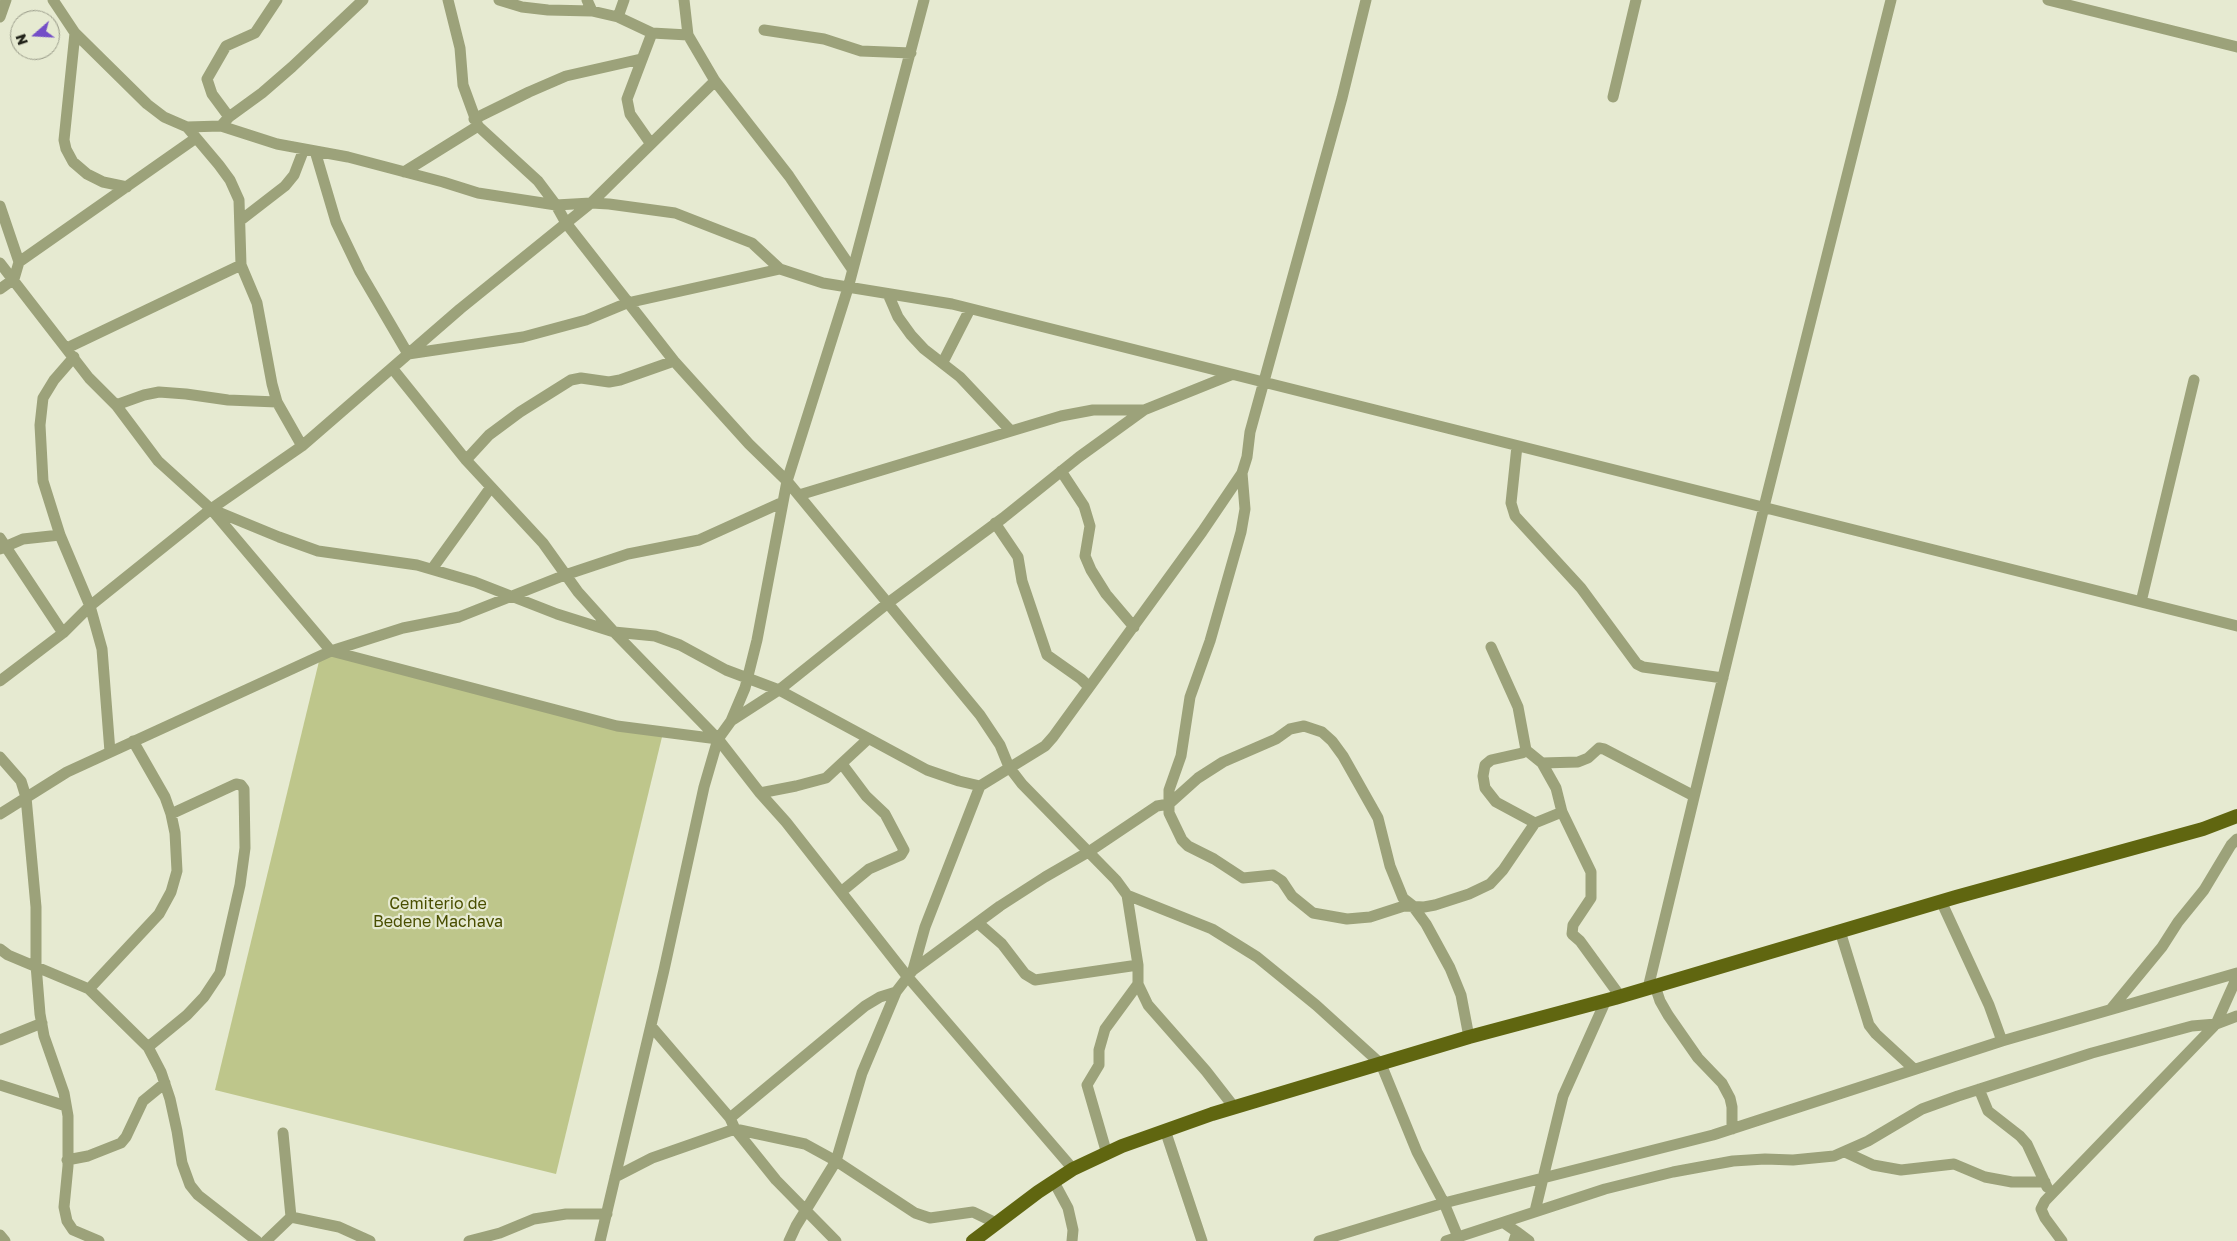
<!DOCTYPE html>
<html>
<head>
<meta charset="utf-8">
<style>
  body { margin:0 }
  #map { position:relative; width:2237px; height:1241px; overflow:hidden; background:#e6ead1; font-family:"Golos Text",sans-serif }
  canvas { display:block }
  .north { position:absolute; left:10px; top:10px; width:50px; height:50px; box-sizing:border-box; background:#e6ead1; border:1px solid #989a88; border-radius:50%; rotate:251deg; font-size:14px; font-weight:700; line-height:20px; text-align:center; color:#22231a }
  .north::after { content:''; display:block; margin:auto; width:18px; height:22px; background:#744ec7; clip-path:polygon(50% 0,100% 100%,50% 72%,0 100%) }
</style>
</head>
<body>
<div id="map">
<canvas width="2237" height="1241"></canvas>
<div class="north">N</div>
</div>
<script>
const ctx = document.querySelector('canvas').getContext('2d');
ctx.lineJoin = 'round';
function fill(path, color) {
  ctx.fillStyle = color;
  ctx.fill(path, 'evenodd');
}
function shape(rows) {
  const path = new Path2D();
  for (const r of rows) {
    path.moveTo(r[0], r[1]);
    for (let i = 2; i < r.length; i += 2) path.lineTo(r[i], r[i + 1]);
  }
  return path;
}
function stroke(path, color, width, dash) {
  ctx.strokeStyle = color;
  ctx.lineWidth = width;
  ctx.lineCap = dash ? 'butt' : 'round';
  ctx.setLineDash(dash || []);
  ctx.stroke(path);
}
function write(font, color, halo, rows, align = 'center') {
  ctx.font = font + ' "Golos Text",sans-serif';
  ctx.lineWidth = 4.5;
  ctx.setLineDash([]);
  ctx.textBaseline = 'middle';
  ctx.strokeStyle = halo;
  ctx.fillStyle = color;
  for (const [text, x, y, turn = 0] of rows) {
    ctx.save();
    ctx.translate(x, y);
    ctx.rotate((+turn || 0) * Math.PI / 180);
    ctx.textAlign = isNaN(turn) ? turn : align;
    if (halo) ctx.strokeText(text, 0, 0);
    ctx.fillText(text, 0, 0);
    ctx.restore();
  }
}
fill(shape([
  [321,653,662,737,556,1174,215,1090]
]), '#bec68b');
stroke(shape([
  [53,0,75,33,147,104,164,117,187,127,221,126,277,144,348,157,443,182,478,193,556,205,591,203,609,204,675,213,752,243,780,269,823,283,952,304,2237,626],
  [448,0,460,48,463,85,478,126,538,181,556,205,566,223,674,361,749,444,787,481,980,715,1000,745,1009,767,1022,784,1116,880,1127,895,1138,965,1138,984,1148,1005,1206,1071,1234,1107],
  [499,0,522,7,548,10,592,11,618,17,652,33,688,35],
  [587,0,592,11],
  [684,0,688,35,715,81,789,176,852,269],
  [2048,0,2237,47],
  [0,17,6,0],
  [618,17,624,0],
  [764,30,824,39,861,51,911,53],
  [75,33,64,140,66,149,73,162,87,174,103,182,127,187],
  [1613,97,1636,0],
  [229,117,212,94,207,79,226,46,255,33,277,0],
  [474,119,529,92,566,76,641,59],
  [221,126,229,117,262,93,292,67,363,0],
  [187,127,219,165,230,180,239,200,241,265,257,303,272,384,277,402,302,446],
  [651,144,630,114,627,99,652,33],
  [315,151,336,222,360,272,408,354,523,337,586,320,627,303,780,269],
  [404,172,478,126],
  [0,206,19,262,14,279,0,289],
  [241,220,285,186,294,175,304,149],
  [19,262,196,138],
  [0,263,89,378,116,405,158,461,211,509,331,651,617,726,718,739],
  [888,294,898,317,911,335,924,349,960,377,1010,430],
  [67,348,241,265],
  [74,357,54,380,43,398,40,425,43,481,60,535,90,606,102,649,110,752],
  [943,362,970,309],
  [392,368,466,460,543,543,578,592,614,632,655,636,680,645,726,670,779,690,927,770,959,781,980,786,1045,746,1053,737,1202,532,1242,473,1247,457,1250,432,1342,98,1366,0],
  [116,405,144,395,159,392,186,394,228,400,277,402],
  [1517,446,1511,503,1515,516,1581,588,1637,664,1643,667,1723,678],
  [466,460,489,435,520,412,571,380,581,378,609,382,620,380,674,361],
  [1061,471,1084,506,1090,526,1085,556,1091,570,1106,594,1134,627],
  [1242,473,1245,509,1241,532,1210,641,1190,697,1181,756,1169,790,1169,813,1182,840,1188,846,1214,859,1243,878,1273,875,1282,881,1292,896,1313,913,1347,919,1370,917,1404,906,1424,907,1435,905,1469,894,1490,884,1503,870,1535,823,1562,812],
  [799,495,1061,416,1093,410,1144,410],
  [211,509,279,537,318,551,417,565,475,582,557,614,614,632,718,739,760,793,786,822,907,976,1073,1169],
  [995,523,1018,557,1022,581,1047,655,1081,679,1089,687],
  [0,538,63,633],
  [0,549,23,539,60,535],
  [432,569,491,487],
  [2141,602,2194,380],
  [1491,647,1518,707,1526,750,1542,763,1556,788,1562,812,1591,872,1591,898,1573,925,1572,934,1580,941,1620,996],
  [0,681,63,633,90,606,211,509,302,446,460,309,591,203,715,81],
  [731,721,779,690,888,603,1003,518,1079,457,1144,410,1231,375],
  [1526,750,1522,753,1491,760,1485,765,1483,776,1485,788,1496,802,1535,823],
  [0,757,21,781,26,797,36,907,36,965,40,1014,44,1036,64,1093,68,1116,68,1166,64,1207,67,1221,73,1230,99,1241],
  [1542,763,1578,762,1588,758,1599,748,1604,749,1694,796],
  [760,793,796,786,826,778,868,739],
  [0,814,67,772,331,651,403,628,459,617,565,575,628,554,699,540,783,502],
  [841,892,869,869,901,855,904,850,885,814,866,796,842,764],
  [1127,895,1212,929,1257,957,1316,1005,1381,1064,1417,1152,1444,1203,1458,1237],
  [1941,901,1989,1005,2002,1041],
  [978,923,1002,944,1025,974,1035,980,1138,965],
  [1840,931,1869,1025,1876,1034,1914,1069],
  [0,949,8,955,89,989,148,1047,161,1072,170,1099,177,1131,182,1163,190,1185,198,1195,257,1241],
  [913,970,925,927,980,786],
  [1655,986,1660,1001,1668,1015,1698,1058,1722,1083,1730,1098,1732,1107,1732,1129],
  [1648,988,1764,507,1891,0],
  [89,989,159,914,171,892,177,871,175,833,171,814,165,797,133,741],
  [2111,1009,2162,947,2178,922,2204,890,2231,845,2237,839],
  [651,1026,730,1118,735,1129,776,1180,836,1241],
  [0,1040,42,1023],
  [148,1047,187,1015,204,997,220,973,240,885,245,848,244,789,241,785,236,784,171,814],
  [0,1085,66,1106],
  [1979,1089,1988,1111,2020,1136,2027,1144,2047,1187],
  [730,1118,865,1006,880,997,896,992],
  [1165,1130,1202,1241],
  [283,1133,291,1217],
  [1845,1152,1873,1165,1901,1170,1954,1164,1985,1177,2012,1182,2045,1182],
  [1107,1154,1087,1085,1099,1065,1099,1050,1105,1029,1138,984],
  [67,1160,88,1156,121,1143,126,1137,143,1101,165,1083],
  [615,1177,652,1158,735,1129,805,1144,836,1161,915,1213,930,1218,973,1212,996,1223],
  [1054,1182,1068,1208,1073,1230,1072,1241],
  [1535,1211,1563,1096,1606,1000],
  [1504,1223,1517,1232,1514,1241],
  [1517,1232,1529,1241],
  [0,1235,5,1241],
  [266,1241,291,1217,339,1227,370,1241],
  [469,1241,500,1233,534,1219,566,1214,607,1214],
  [600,1241,664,970,704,787,718,739,731,721,745,688,757,640,787,481,848,288,924,0],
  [789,1241,796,1226,836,1161,862,1073,896,992,913,970,1000,906,1045,877,1090,851,1157,806,1169,804,1198,778,1223,762,1276,739,1290,729,1304,726,1322,732,1332,741,1343,756,1378,818,1390,866,1403,898,1412,905,1426,924,1450,968,1461,995,1469,1037],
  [1319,1241,1444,1203,1713,1135,2002,1041,2237,973],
  [1446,1241,1605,1189,1673,1172,1733,1161,1765,1159,1793,1160,1834,1156,1868,1141,1922,1109,1958,1096,2092,1053,2192,1026,2216,1024,2237,977],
  [2062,1241,2045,1218,2041,1209,2045,1201,2216,1024,2237,1016]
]), '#9ca27a', 11);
stroke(shape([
  [973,1241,1038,1192,1073,1169,1122,1146,1212,1114,1469,1037,1615,998,1956,897,2203,829,2237,816]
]), '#606610', 14);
write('16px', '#494e00', '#e6ead1', [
  ["Cemiterio de",438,904],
  ["Bedene Machava",438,922]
]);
</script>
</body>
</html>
